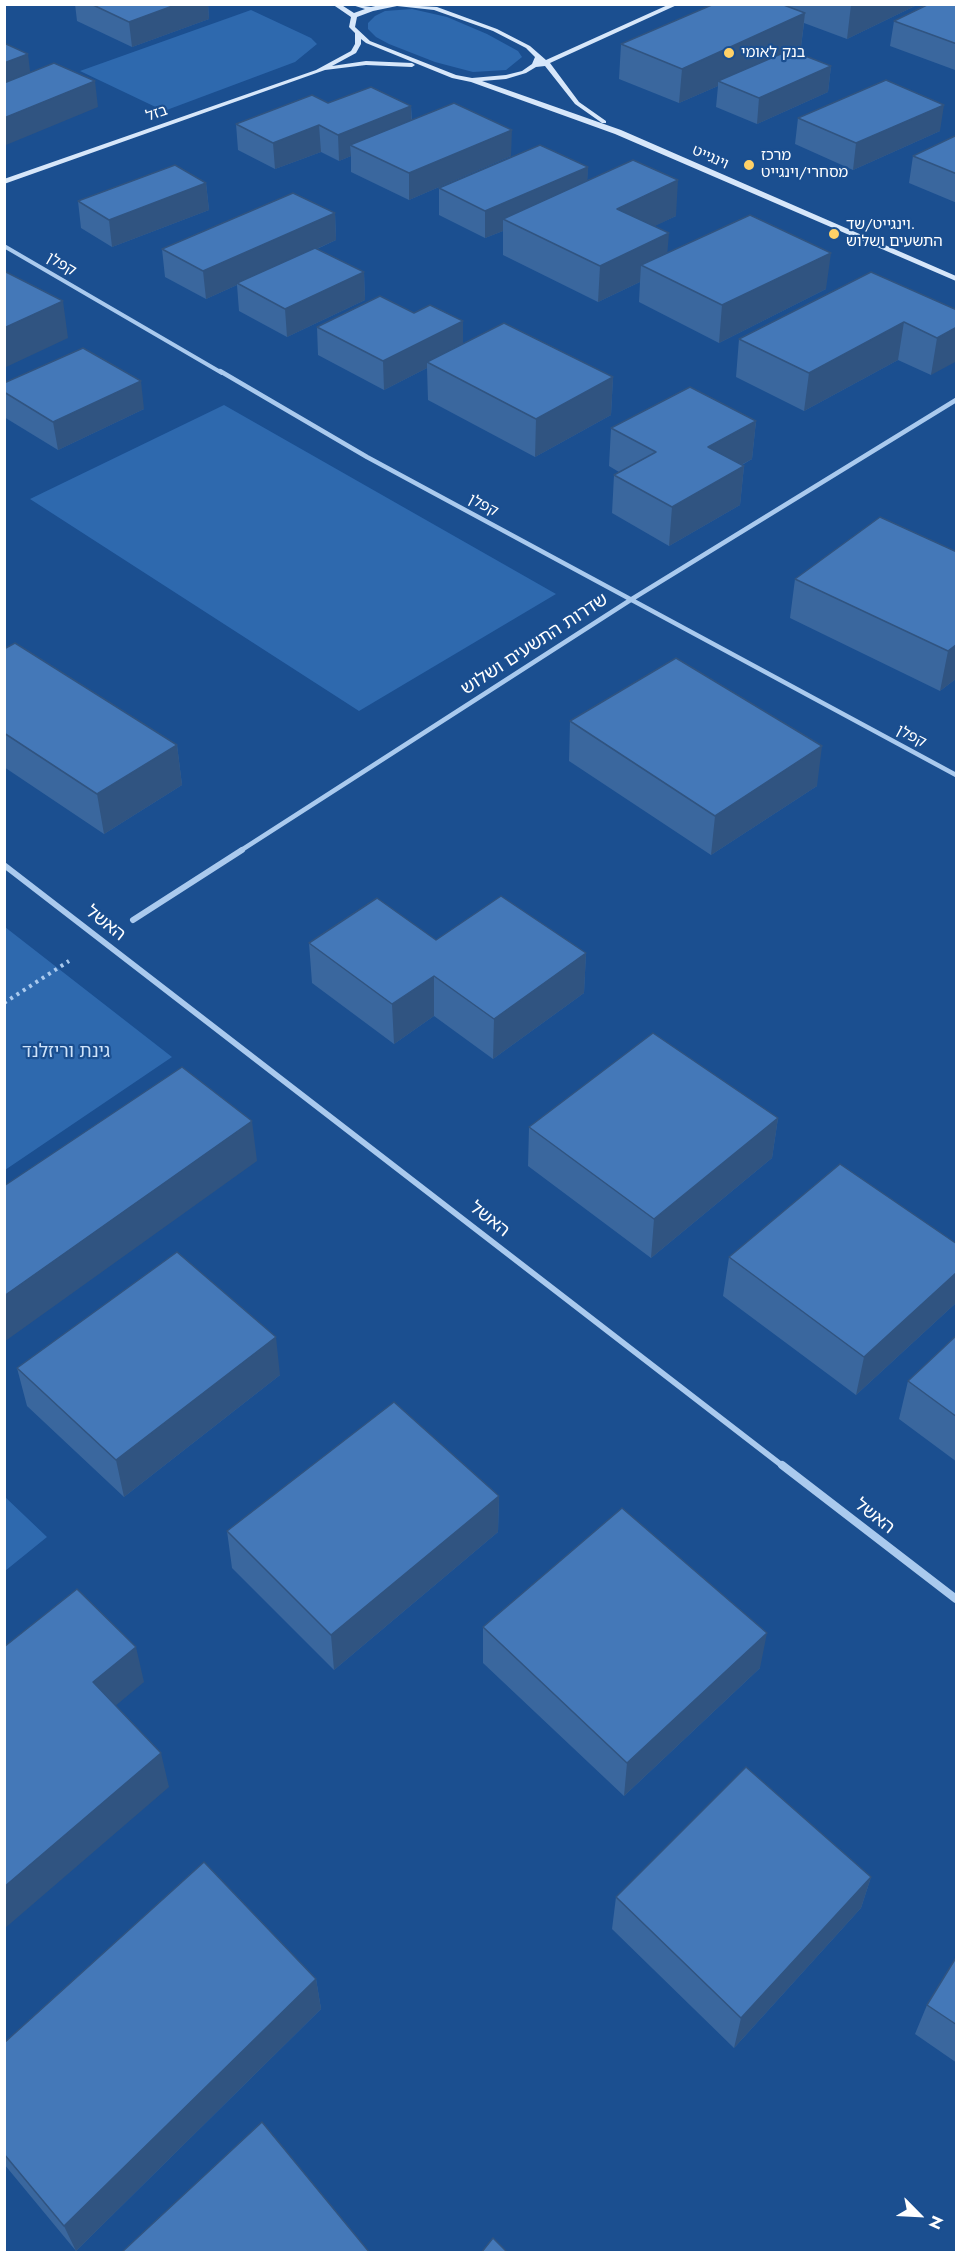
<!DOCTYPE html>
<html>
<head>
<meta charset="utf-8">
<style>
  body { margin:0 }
  #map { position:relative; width:961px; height:2257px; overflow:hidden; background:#1b4f90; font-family:Jost,sans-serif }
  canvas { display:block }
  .frame { position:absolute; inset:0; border:6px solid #fff; pointer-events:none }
  .north { position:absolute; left:889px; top:2185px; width:60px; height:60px; -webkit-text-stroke:4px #1b4f90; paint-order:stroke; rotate:114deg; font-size:16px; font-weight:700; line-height:24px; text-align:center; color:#fff }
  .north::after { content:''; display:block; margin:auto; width:21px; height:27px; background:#fff; clip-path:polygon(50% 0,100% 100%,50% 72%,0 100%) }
</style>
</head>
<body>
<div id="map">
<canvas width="961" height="2257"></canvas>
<div class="frame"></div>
<div class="north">N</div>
</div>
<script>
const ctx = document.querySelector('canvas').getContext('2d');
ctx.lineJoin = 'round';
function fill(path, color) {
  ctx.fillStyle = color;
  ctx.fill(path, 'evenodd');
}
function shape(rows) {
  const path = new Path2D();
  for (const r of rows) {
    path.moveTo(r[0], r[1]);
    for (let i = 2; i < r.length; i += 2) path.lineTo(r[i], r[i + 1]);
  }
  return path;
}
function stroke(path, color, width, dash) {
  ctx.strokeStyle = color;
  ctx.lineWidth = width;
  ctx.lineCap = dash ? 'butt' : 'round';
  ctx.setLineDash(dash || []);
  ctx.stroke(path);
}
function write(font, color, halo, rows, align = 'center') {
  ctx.font = font + ' Jost,"Noto Sans Hebrew",sans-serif';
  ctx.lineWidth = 4.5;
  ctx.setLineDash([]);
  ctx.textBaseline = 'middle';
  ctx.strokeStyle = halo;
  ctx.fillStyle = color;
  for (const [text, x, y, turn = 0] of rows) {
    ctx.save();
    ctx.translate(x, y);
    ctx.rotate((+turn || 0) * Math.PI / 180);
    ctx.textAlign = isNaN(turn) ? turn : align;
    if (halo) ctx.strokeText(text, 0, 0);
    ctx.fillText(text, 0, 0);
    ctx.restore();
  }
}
fill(shape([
  [412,9,447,17,487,34,518,51,522,57,506,70,473,72,435,62,389,44,376,37,368,29,368,23,375,16,385,11],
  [251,10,311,38,317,44,295,62,164,111,80,71],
  [224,405,556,594,359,711,30,499],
  [5,927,172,1057,5,1170,4,1170],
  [4,1496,47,1537,5,1571,4,1571]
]), '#2e69ae');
stroke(shape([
  [4,1003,69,961]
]), '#aacaee', 4, [3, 4.5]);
stroke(shape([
  [4,246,222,373]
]), '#aacaee', 4);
stroke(shape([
  [220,371,367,457,956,775],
  [240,851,632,599,956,400]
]), '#aacaee', 4.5);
stroke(shape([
  [4,865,784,1467],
  [133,920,242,850]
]), '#aacaee', 6);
stroke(shape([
  [782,1465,956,1599]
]), '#aacaee', 8);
fill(shape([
  [332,4,340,4,354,13,365,9,349,4,371,7,384,4,437,7,497,29,530,46,546,60,670,4,679,4,550,63,579,102,606,121,606,123,602,123,575,104,545,66,536,67,526,73,506,79,482,81,621,130,956,276,956,281,615,134,471,82,452,78,366,43,361,39,361,44,356,53,332,66,366,61,412,63,415,65,412,67,366,65,325,70,4,184,4,179,316,70,351,51,355,44,355,33,349,27,351,17,332,4],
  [397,6,434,10,493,31,526,48,535,57,532,64,522,71,506,75,472,78,456,75,370,41,355,27,357,17,373,11,397,6]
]), '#d7e7fa');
fill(shape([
  [75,4,208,4,209,19,132,47,77,21],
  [714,4,919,4,847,39,804,23,801,47,793,51,831,66,828,92,757,124,716,107,718,86,679,103,619,79,621,44],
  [957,4,957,69,955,70,890,46,894,21],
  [328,103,411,106,412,120,511,156,409,200,351,172,351,156,339,161,321,152,275,169,238,150,236,124],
  [798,118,940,131,853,170,795,144],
  [957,135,957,203,909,183,913,156],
  [588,167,587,180,676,216,654,226,667,253,826,289,719,343,639,302,640,282,598,302,503,255,503,231,485,238,439,215,439,188],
  [206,183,209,210,112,247,81,228,78,201],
  [335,213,336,240,317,249,364,272,365,300,287,337,239,311,237,285,206,299,165,277,162,249],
  [957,310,931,375,898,360,804,411,736,377,739,339],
  [414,313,463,321,463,344,613,377,611,415,535,457,428,400,427,368,384,390,318,355,317,327],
  [4,383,144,409,58,450,4,417],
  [756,421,752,459,742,465,744,466,740,505,669,546,612,513,614,475,619,472,609,466,611,428],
  [957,552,957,678,940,691,790,618,795,579],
  [4,649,177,745,182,785,104,834,4,767],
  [570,721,817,786,711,855,569,761],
  [436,940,586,953,584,993,493,1059,434,1016,394,1044,312,983,309,943],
  [778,1118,772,1158,651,1258,528,1166,529,1127],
  [957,1244,957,1302,856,1395,723,1296,729,1257],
  [957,1335,957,1462,899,1419,908,1381],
  [17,1368,280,1375,124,1497,27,1406],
  [499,1496,498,1532,334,1670,232,1568,227,1531],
  [483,1627,760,1668,624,1796,483,1663],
  [871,1877,861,1908,734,2048,612,1929,616,1897],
  [957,1956,957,2063,915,2034,927,2005],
  [316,1979,321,2009,76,2251,4,2164,4,2043]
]), '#3a679e');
fill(shape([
  [178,4,208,4,209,19,132,47,129,22],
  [852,4,919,4,847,39,851,5],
  [805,13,801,47,723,83,718,81,718,86,679,103,682,69],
  [28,54,31,79,4,90,4,63],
  [831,66,828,92,757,124,759,98],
  [95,81,98,107,6,145,4,133,4,118],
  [944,105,940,131,853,170,856,143],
  [411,106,412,132,350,145,351,156,339,161,338,135],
  [319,125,321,152,275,169,273,143],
  [512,130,511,156,409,200,409,173],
  [588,167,587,193,503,219,503,231,485,238,485,211],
  [678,180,676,216,615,245,617,209],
  [206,183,209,210,112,247,109,220],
  [335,213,336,240,239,284,237,283,237,285,206,299,203,271],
  [669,233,666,269,641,265,640,282,598,302,600,266],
  [831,253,826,289,719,343,722,305],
  [364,272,365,300,287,337,285,309],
  [63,301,68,338,4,368,4,328],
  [463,321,463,349,427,362,427,368,384,390,383,361],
  [904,322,898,360,804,411,809,373],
  [957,327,957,361,931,375,937,338],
  [613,377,611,415,535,457,536,419],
  [141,381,144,409,58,450,53,422],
  [756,421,752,459,704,485,708,447],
  [744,466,740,505,669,546,672,507],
  [957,644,957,678,940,691,948,651],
  [177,745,182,785,104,834,97,794],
  [822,746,817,786,711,855,715,816],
  [586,953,584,993,493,1059,494,1019],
  [434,976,434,1016,394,1044,392,1004],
  [778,1118,772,1158,651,1258,654,1219],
  [252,1121,257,1161,4,1342,4,1296],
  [957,1272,957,1302,856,1395,864,1357],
  [276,1337,280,1375,124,1497,116,1460],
  [499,1496,498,1532,334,1670,331,1635],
  [767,1633,760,1668,624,1796,627,1763],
  [136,1647,144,1682,102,1717,93,1682],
  [161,1753,169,1787,4,1929,4,1887],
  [871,1877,861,1908,734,2048,741,2018],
  [316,1979,321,2009,76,2251,64,2226]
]), '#305481');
const building = shape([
  [91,4,178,4,129,22,91,4],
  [714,4,781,4,805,13,682,69,621,44,714,4],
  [929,4,957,4,957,44,894,21,929,4],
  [4,43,28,54,4,63,4,43],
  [790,50,831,66,759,98,718,81,790,50],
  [54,63,95,81,4,118,4,83,54,63],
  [886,80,944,105,856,143,798,118,886,80],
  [371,87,411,106,338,135,319,125,273,143,236,124,312,95,328,103,371,87],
  [454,103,512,130,409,173,350,145,454,103],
  [957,135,957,174,913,156,957,135],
  [540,145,588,167,485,211,439,188,540,145],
  [633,160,678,180,617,209,669,233,600,266,503,219,633,160],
  [175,165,206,183,109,220,78,201,175,165],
  [293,193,335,213,203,271,162,249,293,193],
  [750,215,831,253,722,305,641,265,750,215],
  [315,248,364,272,285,309,237,283,315,248],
  [4,271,63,301,4,328,4,271],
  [871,272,957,310,957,327,937,338,904,322,809,373,739,339,871,272],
  [380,296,414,313,430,305,463,321,383,361,317,327,380,296],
  [504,323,613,377,536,419,427,362,504,323],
  [83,348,141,381,53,422,4,392,4,383,83,348],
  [690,387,756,421,708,447,744,466,672,507,614,475,656,452,611,428,690,387],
  [880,517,957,552,957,644,948,651,795,579,880,517],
  [15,643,177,745,97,794,4,733,4,649,15,643],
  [676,658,822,746,715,816,570,721,676,658],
  [501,896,586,953,494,1019,434,976,392,1004,309,943,377,898,436,940,501,896],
  [653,1033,778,1118,654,1219,529,1127,653,1033],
  [182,1067,252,1121,4,1296,4,1186,182,1067],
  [840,1164,957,1244,957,1272,864,1357,729,1257,840,1164],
  [177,1252,276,1337,116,1460,17,1368,177,1252],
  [957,1335,957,1417,908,1381,957,1335],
  [394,1402,499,1496,331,1635,227,1531,394,1402],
  [622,1508,767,1633,627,1763,483,1627,622,1508],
  [77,1589,136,1647,93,1682,161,1753,4,1887,4,1647,77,1589],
  [746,1767,871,1877,741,2018,616,1897,746,1767],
  [204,1862,316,1979,64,2226,4,2154,4,2043,204,1862],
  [957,1956,957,2025,927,2005,957,1956],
  [262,2122,370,2253,121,2253,262,2122],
  [493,2238,508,2253,481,2253,493,2238]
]);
fill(building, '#4478b8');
stroke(building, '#305481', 1.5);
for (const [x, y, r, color] of [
  [729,53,6,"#ffd167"],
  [749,165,6,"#ffd167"],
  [834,234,6,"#ffd167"]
]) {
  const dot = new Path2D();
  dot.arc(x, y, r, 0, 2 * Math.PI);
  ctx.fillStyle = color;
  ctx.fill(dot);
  stroke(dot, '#1b4f90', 2);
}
write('15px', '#fff', '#1b4f90', [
  ["בנק לאומי",741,53],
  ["מרכז",761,156],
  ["מסחרי/וינגייט",761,173],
  ["וינגייט/שד.",846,225],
  ["התשעים ושלוש",846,242]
], 'left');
write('15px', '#fff', '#1b4f90', [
  ["בזל",157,114,-19],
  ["וינגייט",710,158,24],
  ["קפלן",61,265,30],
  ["קפלן",483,506,28],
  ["קפלן",911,737,28]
]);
write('18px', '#fff', '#1b4f90', [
  ["שדרות התשעים ושלוש",535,645,-33],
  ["האשל",105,924,38],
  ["האשל",489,1220,38],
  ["האשל",874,1517,38]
]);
write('18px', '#d0e4fa', '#1b4f90', [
  ["גינת וריזלנד",66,1053]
]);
</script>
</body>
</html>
